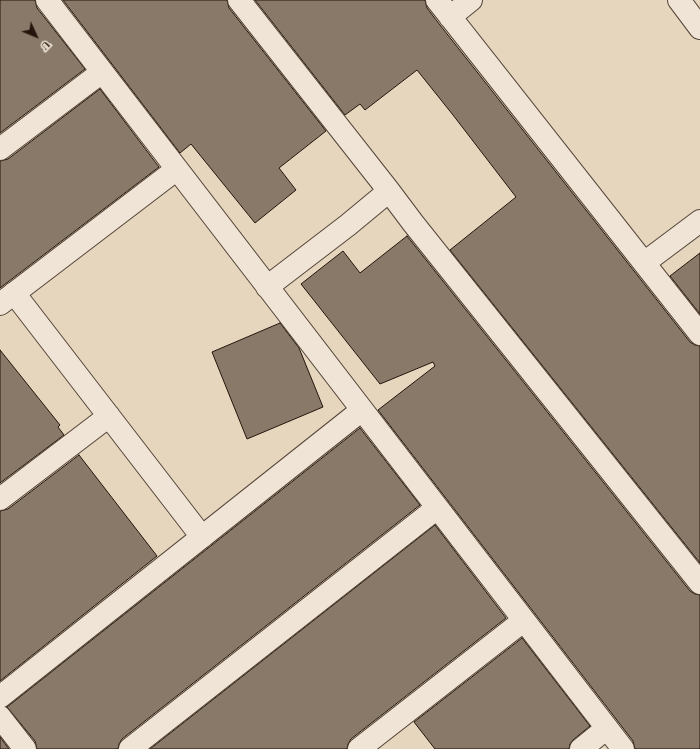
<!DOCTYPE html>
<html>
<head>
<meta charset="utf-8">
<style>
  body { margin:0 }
  #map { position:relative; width:700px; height:749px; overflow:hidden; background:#e6d6be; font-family:"Old Standard TT",serif }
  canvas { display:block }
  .north { position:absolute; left:16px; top:16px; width:40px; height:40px; -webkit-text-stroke:3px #efe4d5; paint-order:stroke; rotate:134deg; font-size:11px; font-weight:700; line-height:16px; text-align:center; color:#23150b }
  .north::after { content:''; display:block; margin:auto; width:14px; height:18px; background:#23150b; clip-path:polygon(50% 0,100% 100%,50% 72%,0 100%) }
</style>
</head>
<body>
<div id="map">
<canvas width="700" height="749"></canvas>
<div class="north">U</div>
</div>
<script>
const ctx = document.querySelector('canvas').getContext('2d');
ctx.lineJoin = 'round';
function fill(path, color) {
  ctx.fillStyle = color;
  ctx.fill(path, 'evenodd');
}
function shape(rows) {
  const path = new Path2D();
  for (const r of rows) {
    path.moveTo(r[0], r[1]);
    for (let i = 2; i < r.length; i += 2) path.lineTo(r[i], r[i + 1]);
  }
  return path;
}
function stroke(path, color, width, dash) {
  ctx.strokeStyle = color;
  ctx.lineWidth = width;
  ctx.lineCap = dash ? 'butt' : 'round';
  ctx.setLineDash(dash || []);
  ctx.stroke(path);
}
const building = shape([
  [0,0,35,0,37,8,85,69,0,133,0,0],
  [63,0,227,0,229,8,326,131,279,168,296,190,255,223,191,144,180,153,63,0],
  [255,0,425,0,427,8,440,25,690,342,695,345,700,346,700,563,450,250,516,197,453,115,417,70,365,110,360,104,345,115,255,0],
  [100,89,159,167,0,288,0,161,8,159,100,89],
  [407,236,690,591,695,594,700,595,700,749,635,749,633,741,378,410,435,366,433,362,380,384,301,284,343,251,360,273,407,236],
  [700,253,700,314,670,276,700,253],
  [280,323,299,348,323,407,247,439,212,352,280,323],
  [0,350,60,425,58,427,64,435,0,483,0,350],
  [360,428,420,505,122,739,119,744,118,749,37,749,35,741,7,707,360,428],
  [79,455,157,556,0,681,0,511,8,509,79,455],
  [435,525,506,618,351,739,348,744,347,749,150,749,435,525],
  [522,638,590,726,573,740,570,744,569,749,435,749,414,722,522,638],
  [0,737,9,749,0,749,0,737]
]);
fill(building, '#887968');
stroke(building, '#23150b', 1);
const minor = shape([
  [47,0,623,749],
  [239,0,389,191,413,223,700,583],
  [437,0,700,334],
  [679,0,700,28],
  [450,17,471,0],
  [0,149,102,72],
  [644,263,700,221],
  [267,287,348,225,389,191],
  [14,293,202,537],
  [0,304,177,169],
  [0,499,109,416],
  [0,697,362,410],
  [0,717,25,749],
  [130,749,437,508],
  [359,749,523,621],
  [581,749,607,728]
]);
stroke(minor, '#544538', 24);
stroke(minor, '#efe4d5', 22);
</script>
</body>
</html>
